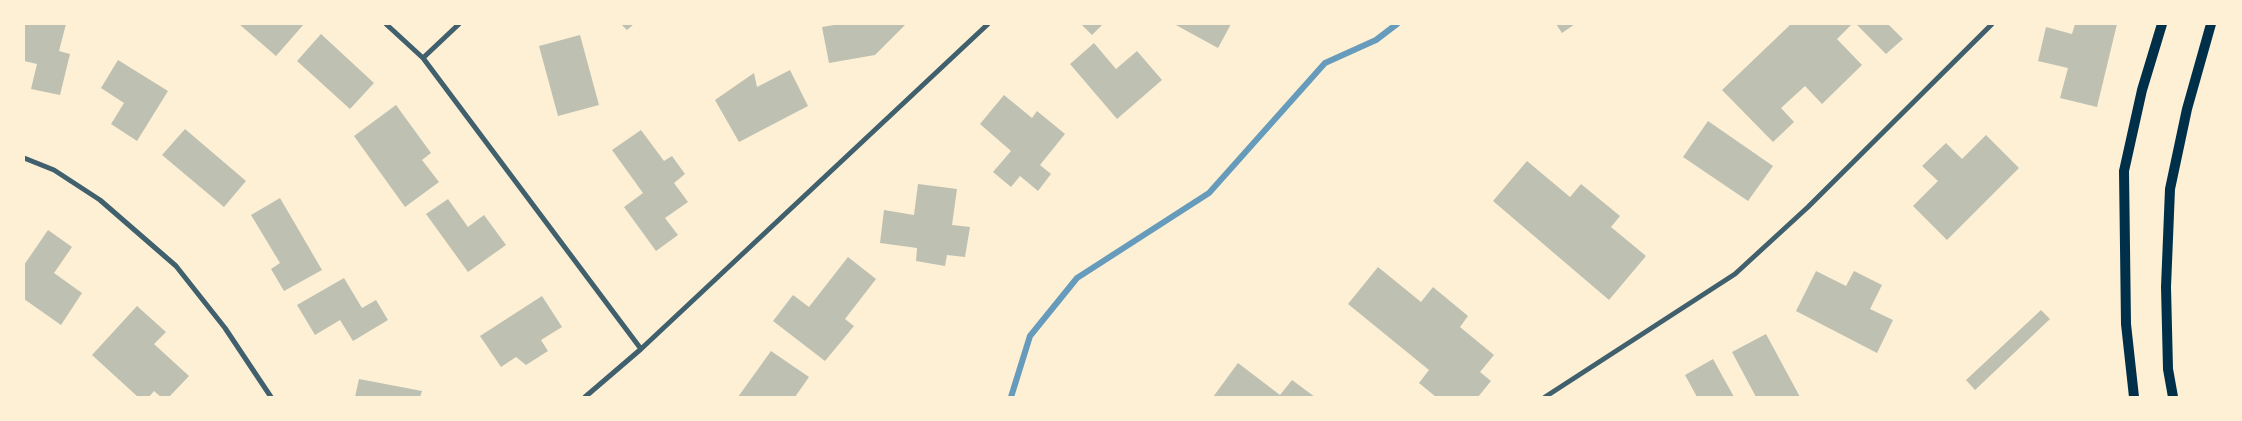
<!DOCTYPE html>
<html>
<head>
<meta charset="utf-8">
<style>
  body { margin:0 }
  #map { position:relative; width:2242px; height:421px; overflow:hidden; background:#fdf0d5; font-family:Mulish,sans-serif }
  canvas { display:block }
  .frame { position:absolute; inset:0; border:25px solid #fdf0d5; pointer-events:none }
</style>
</head>
<body>
<div id="map">
<canvas width="2242" height="421"></canvas>
<div class="frame"></div>
</div>
<script>
const ctx = document.querySelector('canvas').getContext('2d');
ctx.lineJoin = 'round';
function shape(rows) {
  const path = new Path2D();
  for (const r of rows) {
    path.moveTo(r[0], r[1]);
    for (let i = 2; i < r.length; i += 2) path.lineTo(r[i], r[i + 1]);
  }
  return path;
}
function stroke(path, color, width, dash) {
  ctx.strokeStyle = color;
  ctx.lineWidth = width;
  ctx.lineCap = dash ? 'butt' : 'round';
  ctx.setLineDash(dash || []);
  ctx.stroke(path);
}
function fill(path, color) {
  ctx.fillStyle = color;
  ctx.fill(path, 'evenodd');
}
stroke(shape([
  [1011,397,1030,336,1077,278,1209,193,1325,63,1376,40,1397,24]
]), '#669bbc', 6);
fill(shape([
  [24,24,66,24,59,51,70,54,60,95,31,89,37,64,24,61],
  [239,24,304,24,276,56],
  [621,24,634,24,627,30],
  [840,24,906,24,875,55,829,63,822,27],
  [1081,24,1103,24,1092,35],
  [1174,24,1231,24,1218,48],
  [1556,24,1575,24,1562,33],
  [1791,24,1852,24,1837,39,1862,65,1822,104,1805,86,1781,108,1794,122,1773,142,1722,90],
  [1856,24,1888,24,1903,39,1886,54],
  [2075,24,2117,24,2097,107,2060,98,2068,68,2038,61,2046,27,2072,34],
  [321,34,374,83,350,109,297,61],
  [580,35,599,105,558,116,539,46],
  [1094,43,1116,69,1137,51,1162,80,1117,119,1070,64],
  [118,60,168,91,137,141,111,124,124,103,101,88],
  [790,70,808,106,739,142,715,100,754,73,757,87],
  [1004,95,1032,118,1037,111,1065,134,1040,165,1051,174,1038,191,1020,176,1011,187,993,172,1011,151,980,124],
  [396,105,431,153,422,160,439,182,405,207,354,136],
  [1708,121,1773,166,1748,201,1683,157],
  [185,129,246,181,224,207,162,155],
  [641,130,664,161,672,156,685,174,674,183,688,202,665,218,678,235,656,251,624,207,643,193,612,150],
  [1986,135,2019,168,1947,240,1913,206,1938,181,1922,166,1946,143,1962,159],
  [1527,161,1570,197,1581,184,1620,216,1611,227,1646,256,1609,300,1493,201],
  [918,184,957,189,952,225,970,227,965,257,947,255,945,266,916,261,917,248,880,243,884,210,914,215],
  [280,198,322,270,284,291,271,269,280,263,251,215],
  [448,199,468,227,484,215,506,245,468,272,426,214],
  [48,230,72,247,54,273,82,293,61,325,24,299,24,265],
  [848,257,876,279,845,319,854,326,825,361,773,321,793,295,809,307],
  [1378,267,1421,302,1433,287,1468,316,1460,327,1494,355,1480,372,1491,381,1478,397,1436,397,1419,383,1429,370,1348,304],
  [1816,271,1846,286,1854,271,1882,285,1870,309,1893,320,1877,353,1796,311],
  [344,278,362,308,376,300,388,320,353,341,340,320,315,335,297,305],
  [542,296,562,327,541,340,548,351,526,365,516,357,501,367,480,336],
  [137,306,166,332,154,344,189,376,169,397,161,397,154,391,149,397,138,397,92,355],
  [2041,310,2050,319,1975,390,1966,380],
  [1766,334,1800,397,1756,397,1732,352],
  [771,351,809,377,795,397,738,397],
  [1713,359,1734,397,1697,397,1685,375],
  [1238,363,1280,395,1292,380,1315,397,1213,397],
  [359,379,422,391,420,397,355,397]
]), '#bec0b2');
stroke(shape([
  [386,24,423,58,641,349],
  [423,58,459,24],
  [24,158,54,170,100,200,176,266,225,328,271,397],
  [585,397,641,349,988,24],
  [1545,397,1735,274,1808,207,1992,24]
]), '#3f606c', 5);
stroke(shape([
  [2134,397,2126,324,2124,171,2142,90,2162,24],
  [2173,397,2168,369,2166,287,2170,189,2187,109,2211,24]
]), '#003049', 10);
</script>
</body>
</html>
